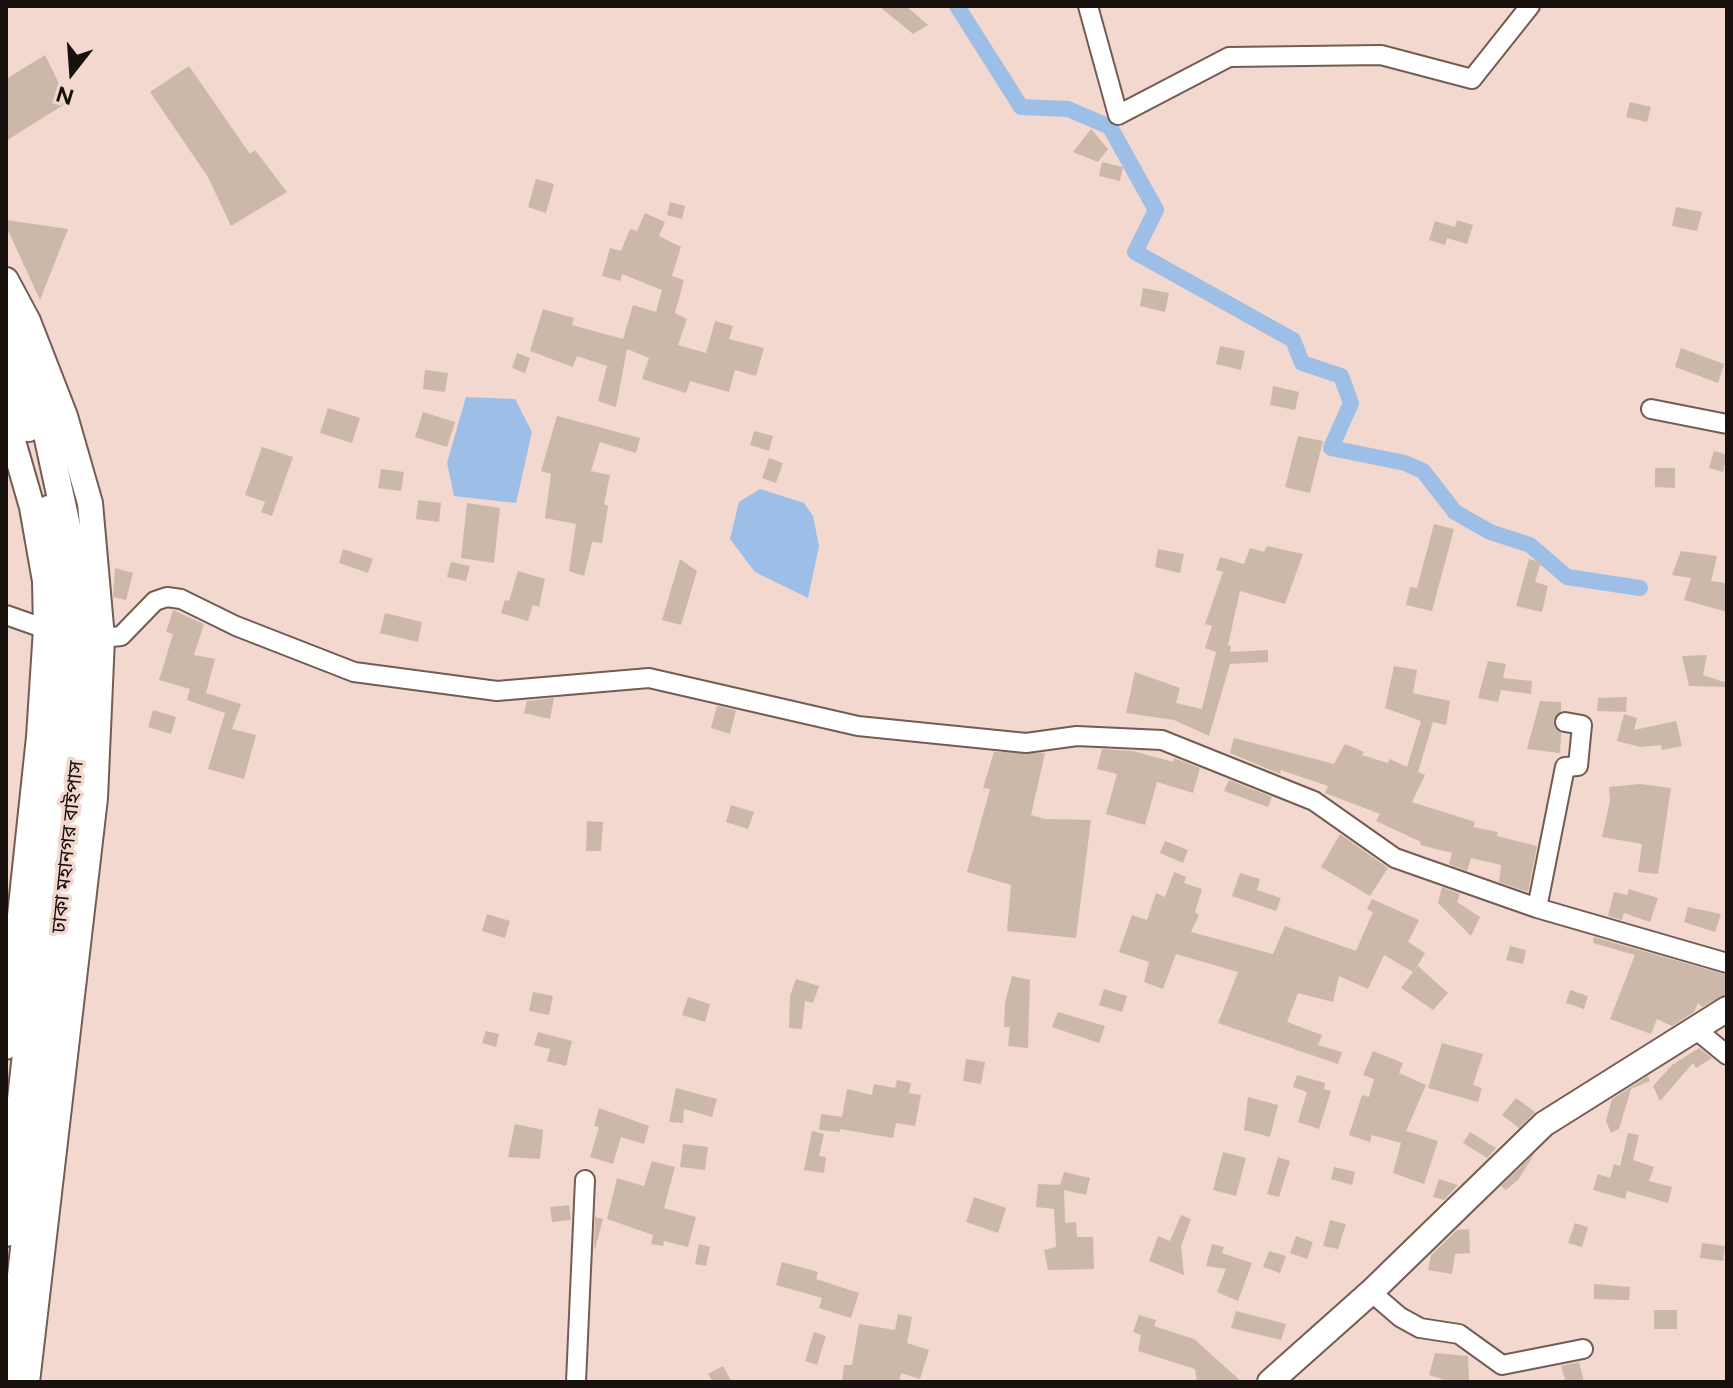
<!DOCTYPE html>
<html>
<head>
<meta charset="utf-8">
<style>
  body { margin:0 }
  #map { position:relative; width:1733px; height:1388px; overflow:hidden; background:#f2d8ce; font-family:Figtree,sans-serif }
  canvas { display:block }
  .frame { position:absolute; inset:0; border:8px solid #18100c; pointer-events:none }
  .north { position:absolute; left:32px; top:32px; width:80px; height:80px; -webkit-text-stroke:6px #f2d8ce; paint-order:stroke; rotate:197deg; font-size:22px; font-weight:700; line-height:32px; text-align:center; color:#18100c }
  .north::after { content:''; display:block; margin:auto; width:28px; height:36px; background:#18100c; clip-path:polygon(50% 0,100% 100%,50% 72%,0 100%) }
</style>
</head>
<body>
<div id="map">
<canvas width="1733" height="1388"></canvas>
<div class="frame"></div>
<div class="north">N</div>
</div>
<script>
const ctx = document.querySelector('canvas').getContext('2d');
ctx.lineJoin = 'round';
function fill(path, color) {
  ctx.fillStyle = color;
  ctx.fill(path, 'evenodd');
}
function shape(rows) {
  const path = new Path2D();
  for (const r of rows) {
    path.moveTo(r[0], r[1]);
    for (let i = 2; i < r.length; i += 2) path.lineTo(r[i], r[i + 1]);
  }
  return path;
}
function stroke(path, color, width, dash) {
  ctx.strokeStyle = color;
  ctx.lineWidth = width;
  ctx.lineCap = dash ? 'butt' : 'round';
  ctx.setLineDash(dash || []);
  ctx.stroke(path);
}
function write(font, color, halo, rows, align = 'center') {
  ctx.font = font + ' Figtree,"Noto Sans Bengali",sans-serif';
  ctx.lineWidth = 7;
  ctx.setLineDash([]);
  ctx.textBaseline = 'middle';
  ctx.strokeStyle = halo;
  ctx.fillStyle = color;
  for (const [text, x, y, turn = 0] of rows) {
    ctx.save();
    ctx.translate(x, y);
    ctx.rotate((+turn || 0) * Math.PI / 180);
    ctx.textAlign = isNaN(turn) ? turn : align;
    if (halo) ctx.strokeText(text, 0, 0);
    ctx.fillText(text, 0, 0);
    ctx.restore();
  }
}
fill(shape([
  [466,397,515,399,532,432,516,503,454,496,447,463],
  [760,489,804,503,813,516,819,546,808,598,755,572,730,539,739,502]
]), '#9dbee7');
stroke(shape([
  [957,6,1021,107,1068,109,1110,127,1156,210,1135,252,1293,340,1302,363,1341,376,1351,403,1331,448,1405,463,1423,471,1455,512,1490,532,1530,545,1567,577,1640,588]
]), '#9dbee7', 16);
fill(shape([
  [879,6,906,6,928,25,913,34],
  [45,55,68,102,6,141,6,79],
  [189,66,250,154,255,150,287,192,231,226,208,177,150,92],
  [1630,102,1651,107,1647,122,1626,117],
  [1091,129,1108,149,1098,162,1073,152],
  [1102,162,1123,167,1120,181,1099,176],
  [536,179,554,184,546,213,528,207],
  [670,202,685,206,682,219,667,215],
  [1676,207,1702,212,1697,231,1672,226],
  [645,213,665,222,659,236,681,247,672,276,684,280,675,313,687,319,678,345,706,353,715,321,733,326,729,339,764,348,756,376,735,370,729,392,690,381,686,393,642,379,649,358,627,349,616,407,598,401,607,366,577,356,573,367,530,351,543,309,574,318,572,325,623,339,633,305,656,312,662,290,622,274,620,281,602,276,610,248,621,251,630,229,637,231],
  [6,220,68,229,40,300,6,226],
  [1457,220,1473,225,1467,244,1447,238,1445,245,1429,240,1435,221,1455,227],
  [1143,288,1169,293,1165,312,1140,306],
  [1220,346,1245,351,1241,370,1216,364],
  [1681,348,1724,364,1718,383,1675,367],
  [517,353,530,358,525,373,512,368],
  [425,370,448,373,445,392,423,389],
  [1273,386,1299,392,1295,410,1270,405],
  [328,408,360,418,352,443,320,433],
  [423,412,455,422,447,447,415,437],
  [557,416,640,438,636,453,600,442,591,471,610,475,604,504,608,506,602,543,592,542,584,576,569,571,576,524,545,518,551,474,541,471],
  [754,431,773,436,769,451,750,445],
  [1298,436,1323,441,1310,493,1285,487],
  [262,447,293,457,272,516,261,512,265,502,245,495],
  [1714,451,1727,455,1723,472,1709,468],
  [769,458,783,463,776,483,762,478],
  [1655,468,1675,468,1675,488,1655,487],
  [381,469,404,472,401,491,378,488],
  [418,500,441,503,439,522,416,519],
  [467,503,500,508,494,563,461,558],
  [1434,524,1454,529,1432,611,1406,605,1410,587,1417,588],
  [1267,546,1303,554,1285,604,1240,591,1228,645,1231,646,1230,652,1268,650,1268,662,1230,664,1209,736,1174,720,1126,713,1135,672,1180,688,1176,703,1202,709,1216,652,1205,648,1212,626,1205,624,1223,572,1216,570,1220,557,1244,564,1250,548,1264,552],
  [343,549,373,559,368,573,339,563],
  [1158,549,1184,554,1180,573,1155,567],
  [1681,551,1717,556,1711,581,1727,583,1727,612,1684,600,1691,578,1672,575],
  [680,559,697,571,681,625,662,620],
  [1529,559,1541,562,1535,582,1548,586,1542,612,1516,606],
  [451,562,470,566,466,581,447,577],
  [115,568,133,573,126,600,113,597],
  [518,571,545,579,539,607,533,605,528,621,501,613,505,600,509,601],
  [173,610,204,624,194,655,215,659,206,693,241,704,232,729,256,735,244,779,208,769,225,713,187,700,190,689,159,680,173,634,166,632],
  [385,613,422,622,418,642,380,633],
  [1707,655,1703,675,1727,683,1727,687,1689,686,1682,656],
  [1488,661,1506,664,1503,678,1532,681,1531,694,1501,690,1498,702,1478,698],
  [1394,666,1417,670,1413,693,1450,701,1446,725,1433,722,1418,772,1425,775,1412,802,1475,822,1473,827,1498,832,1497,836,1537,846,1528,892,1499,882,1501,865,1471,858,1467,871,1449,864,1452,853,1420,845,1421,842,1376,821,1380,814,1325,793,1328,786,1281,770,1280,774,1230,753,1234,738,1334,764,1345,744,1364,752,1362,755,1388,763,1390,759,1407,767,1421,721,1385,708],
  [1627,697,1626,712,1597,711,1598,698],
  [554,698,550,719,524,713,527,701],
  [1540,701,1561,702,1561,711,1553,721,1561,733,1560,753,1527,749],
  [717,706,736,710,730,734,711,728],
  [153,710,176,717,171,734,148,727],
  [1624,714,1637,718,1634,730,1676,721,1682,746,1662,750,1661,745,1641,747,1617,741],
  [1102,749,1133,751,1173,762,1174,758,1200,768,1193,793,1157,782,1145,825,1106,814,1117,774,1097,769],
  [994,752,1045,753,1031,815,1045,819,1091,820,1076,938,1007,931,1011,885,967,872,990,789,983,788],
  [1229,780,1272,797,1268,807,1224,791],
  [1640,784,1671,788,1658,874,1638,872,1642,844,1602,837,1610,801,1609,787],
  [731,805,754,812,748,829,726,822],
  [587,821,603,822,601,851,586,851],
  [1340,834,1388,868,1370,896,1321,867],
  [1165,841,1188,850,1183,863,1160,853],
  [1174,872,1186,877,1184,883,1202,889,1195,912,1199,915,1191,932,1273,954,1285,926,1356,951,1373,912,1367,909,1372,899,1419,920,1408,942,1425,953,1415,970,1418,966,1448,993,1433,1010,1401,988,1413,972,1384,955,1368,989,1339,976,1333,1002,1298,993,1287,1022,1322,1035,1318,1045,1342,1052,1338,1064,1218,1023,1238,972,1176,954,1163,989,1144,982,1149,962,1119,952,1132,915,1147,920,1156,893,1165,897],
  [1240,873,1260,879,1257,890,1281,898,1276,911,1232,896],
  [1442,887,1460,894,1457,902,1480,917,1471,936,1438,903],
  [1629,889,1658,898,1650,922,1624,913,1622,920,1608,916,1614,892,1627,895],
  [1688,907,1721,914,1715,932,1684,922],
  [487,914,510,921,505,938,482,931],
  [1594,937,1727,975,1727,994,1702,1007,1698,1003,1694,1012,1672,1026,1657,1019,1651,1034,1610,1019,1635,955,1593,943],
  [1510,946,1526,950,1523,964,1506,960],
  [1012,976,1030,980,1028,1048,1008,1046,1010,1027,1004,1027,1005,1003],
  [796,979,819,986,813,1003,805,1001,802,1029,789,1028,790,996],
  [1104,989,1127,996,1122,1012,1099,1005],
  [1570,990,1588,996,1584,1009,1566,1003],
  [533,992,553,996,549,1015,529,1011],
  [688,997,710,1004,705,1022,682,1015],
  [1058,1012,1105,1026,1099,1043,1052,1027],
  [486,1031,499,1034,496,1047,482,1043],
  [538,1032,572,1041,566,1066,547,1061,550,1049,534,1045],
  [1442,1043,1483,1054,1473,1085,1482,1088,1478,1102,1428,1088],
  [1699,1048,1712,1058,1696,1068,1693,1063,1660,1101,1653,1086,1672,1065],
  [1373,1051,1403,1063,1399,1073,1426,1085,1406,1131,1438,1141,1424,1184,1393,1173,1401,1143,1372,1135,1370,1142,1349,1135,1362,1095,1369,1097,1374,1079,1363,1075],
  [966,1059,985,1062,981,1084,963,1081],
  [1297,1075,1325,1083,1324,1089,1331,1091,1319,1129,1298,1122,1307,1092,1293,1087],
  [1648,1076,1650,1081,1631,1089,1619,1129,1611,1133,1606,1121,1612,1099],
  [897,1080,911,1083,909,1093,921,1095,915,1126,896,1123,893,1138,840,1129,840,1132,819,1130,821,1114,842,1117,847,1089,872,1095,874,1084,895,1088],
  [676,1088,717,1099,712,1117,684,1109,683,1123,669,1122],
  [1248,1097,1278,1105,1270,1137,1244,1130],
  [1516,1098,1535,1112,1519,1128,1502,1115],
  [599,1108,649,1126,644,1144,621,1137,613,1164,590,1157,599,1127,594,1126],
  [515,1124,543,1130,540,1159,508,1157],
  [812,1131,824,1134,819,1156,826,1157,824,1173,804,1170],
  [1470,1132,1496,1148,1487,1158,1463,1143],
  [1628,1133,1639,1135,1633,1160,1654,1167,1649,1181,1672,1187,1668,1203,1627,1191,1625,1199,1593,1190,1598,1174,1610,1178,1614,1164,1620,1166],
  [683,1144,708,1147,705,1170,680,1167],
  [1223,1152,1246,1158,1236,1196,1213,1190],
  [1535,1153,1518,1180,1506,1190,1501,1186],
  [1278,1157,1290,1161,1279,1197,1267,1194],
  [652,1161,675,1167,664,1208,696,1217,688,1247,664,1241,663,1246,651,1244,653,1235,607,1219,617,1178,644,1186],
  [1334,1167,1355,1172,1352,1185,1331,1179],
  [1064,1172,1090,1178,1086,1195,1064,1190,1065,1223,1076,1222,1077,1237,1093,1237,1094,1269,1048,1270,1044,1250,1056,1247,1054,1209,1036,1207,1038,1184,1060,1185],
  [1439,1179,1458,1185,1444,1200,1433,1197],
  [974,1197,1006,1208,998,1233,966,1222],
  [569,1205,571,1220,552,1222,550,1207],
  [1181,1215,1191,1219,1181,1246,1184,1275,1149,1261,1158,1236,1170,1241],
  [595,1217,603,1219,595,1249,594,1249],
  [1330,1220,1346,1224,1338,1249,1323,1246],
  [1575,1223,1588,1227,1582,1247,1568,1243],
  [1469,1229,1470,1253,1455,1254,1452,1274,1428,1270,1431,1255,1457,1230],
  [1296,1236,1313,1242,1307,1259,1290,1253],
  [1702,1243,1725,1246,1723,1261,1700,1258],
  [699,1244,710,1247,706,1266,695,1264],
  [1212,1244,1224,1247,1222,1253,1252,1263,1238,1301,1217,1292,1226,1269,1206,1266],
  [1269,1251,1286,1256,1280,1273,1263,1267],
  [782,1262,818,1272,816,1279,859,1293,851,1318,819,1308,822,1298,776,1285],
  [1594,1284,1630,1287,1629,1300,1594,1299],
  [1654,1310,1677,1310,1677,1329,1654,1329],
  [1236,1311,1286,1324,1281,1340,1231,1328],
  [898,1314,912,1317,907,1343,929,1350,920,1379,901,1373,899,1382,842,1382,844,1365,852,1365,859,1324,895,1330],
  [1139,1315,1156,1320,1154,1326,1194,1339,1242,1382,1197,1382,1195,1369,1138,1351,1141,1335,1133,1332],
  [814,1332,826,1336,817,1365,805,1361],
  [1435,1353,1468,1356,1469,1382,1451,1382,1429,1375],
  [1579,1362,1584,1382,1566,1382,1561,1366],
  [723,1366,732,1382,713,1382,708,1374]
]), '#ccb8a8');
const minor = shape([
  [1088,6,1118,115,1229,57,1381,55,1472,79,1530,6],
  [1651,409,1727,424],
  [6,615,46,629],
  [102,638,121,636,155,601,167,597,181,599,236,626,354,672,497,691,649,678,858,726,1026,743,1077,736,1162,740,1314,801,1395,858,1537,908,1727,963],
  [1537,908,1565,767,1578,766,1582,725,1565,722],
  [1694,1028,1727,1055],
  [1371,1292,1400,1317,1420,1328,1459,1334,1502,1365,1583,1349],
  [576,1382,585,1180]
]);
const major = shape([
  [6,280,28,321,65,416,90,503,102,638,95,798,27,1382],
  [6,417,32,507,45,581,46,629,39,737,6,1047],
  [1270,1382,1371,1292,1544,1124,1727,1009]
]);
const highway = shape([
  [6,321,45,425,80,586,83,633,75,794,9,1382],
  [6,371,28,428],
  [6,1233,61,741,62,631,49,509]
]);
stroke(minor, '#735c53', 22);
stroke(major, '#735c53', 28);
stroke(highway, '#735c53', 30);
stroke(minor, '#fff', 18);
stroke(major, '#fff', 24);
stroke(highway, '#fff', 26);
write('20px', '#18100c', '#f2d8ce', [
  ["ঢাকা মহানগর বাইপাস",68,847,-84]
]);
</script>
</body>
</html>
